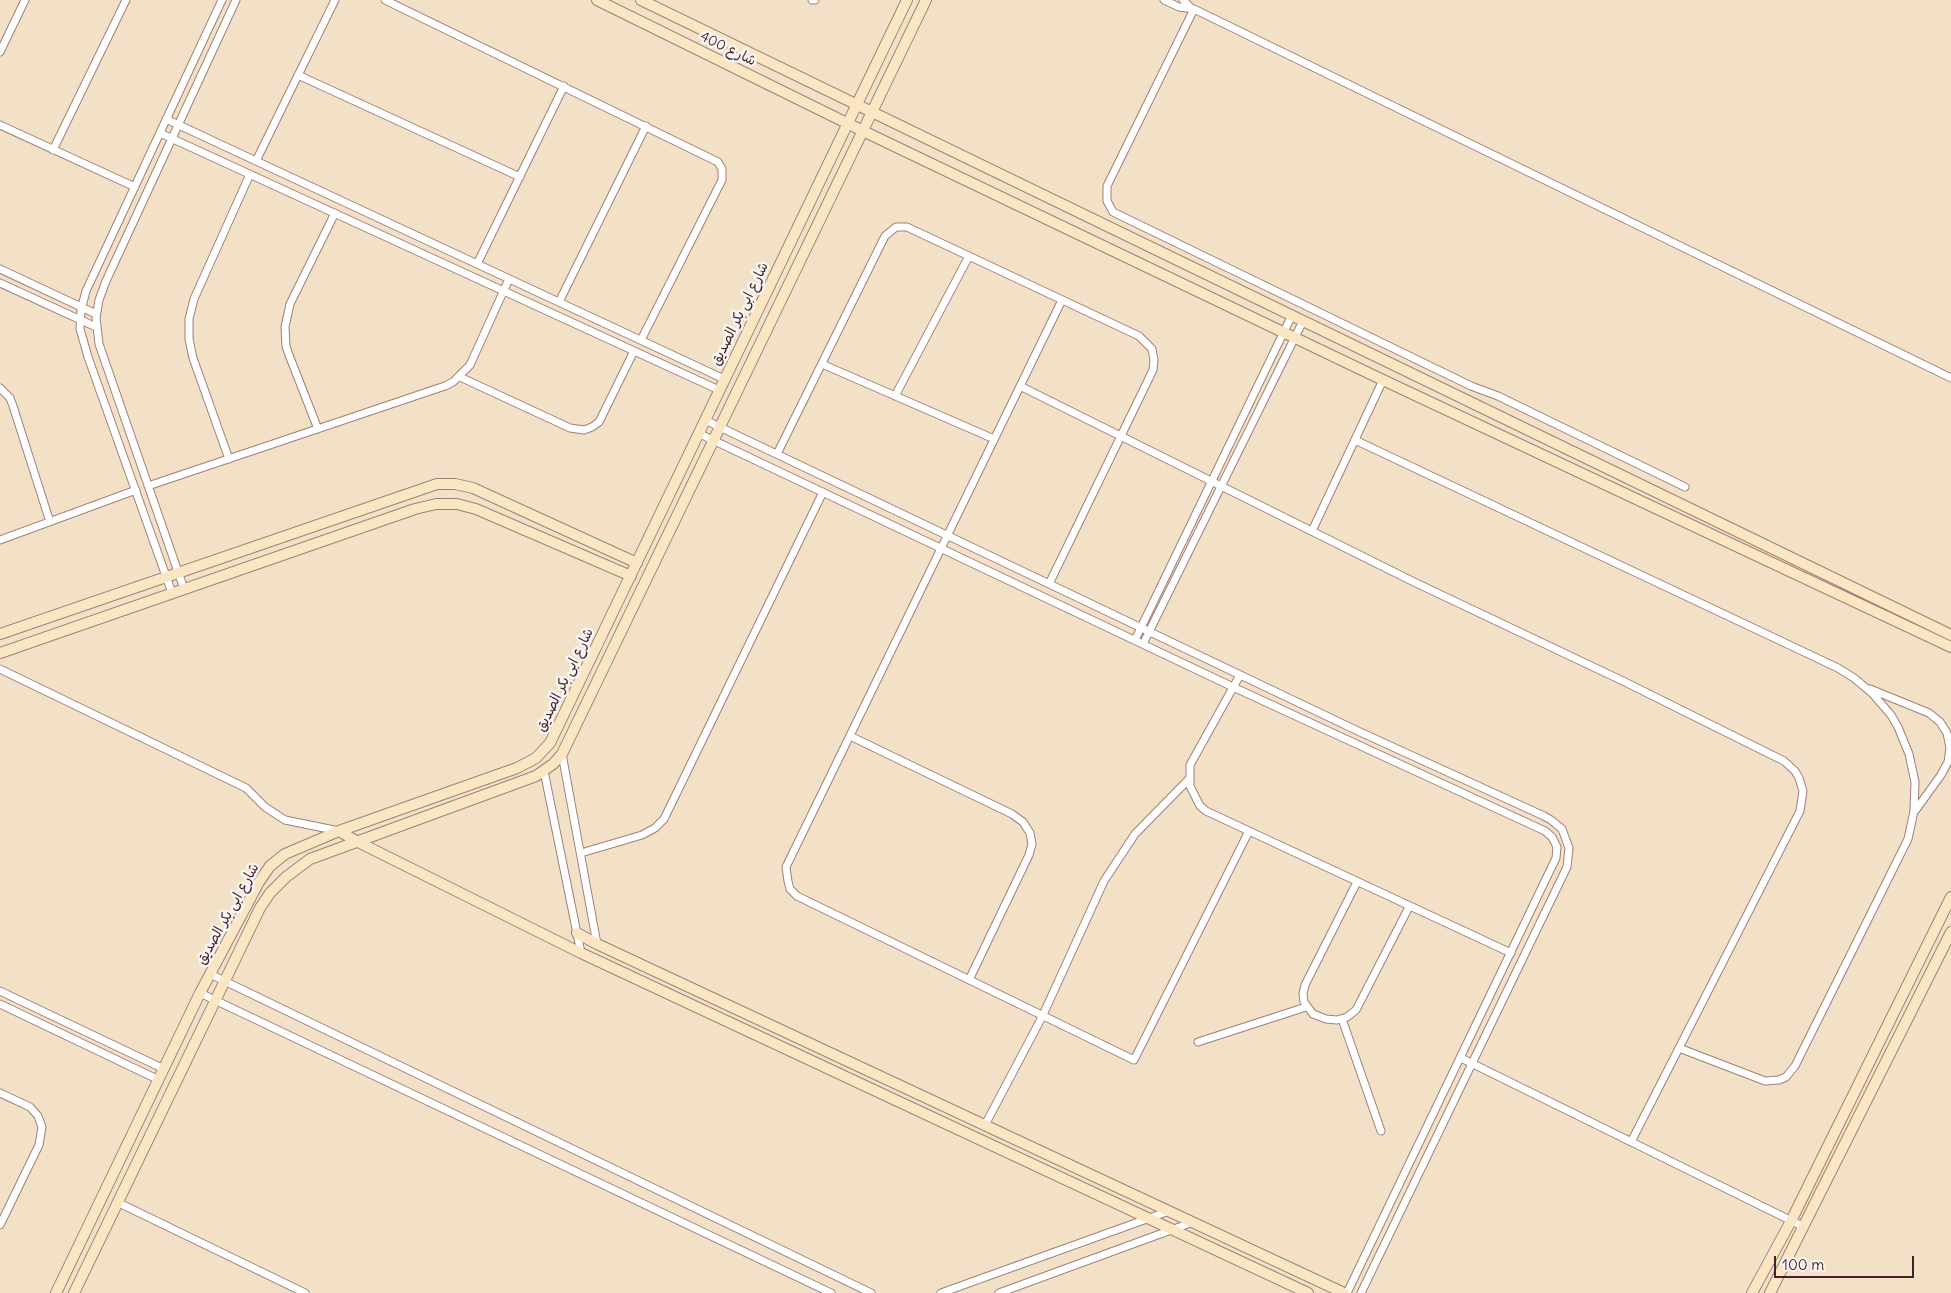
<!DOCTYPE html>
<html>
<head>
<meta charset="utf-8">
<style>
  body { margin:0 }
  #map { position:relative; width:1951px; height:1293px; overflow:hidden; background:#f2e1c6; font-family:Delius,sans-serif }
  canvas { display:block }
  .scale { position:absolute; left:1774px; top:1256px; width:140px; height:22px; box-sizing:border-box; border:2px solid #4a1f2b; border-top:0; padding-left:6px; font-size:15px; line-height:18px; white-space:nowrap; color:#4a1f2b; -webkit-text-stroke:4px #f6f6f2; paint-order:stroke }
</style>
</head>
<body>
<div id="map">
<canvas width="1951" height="1293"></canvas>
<div class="scale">100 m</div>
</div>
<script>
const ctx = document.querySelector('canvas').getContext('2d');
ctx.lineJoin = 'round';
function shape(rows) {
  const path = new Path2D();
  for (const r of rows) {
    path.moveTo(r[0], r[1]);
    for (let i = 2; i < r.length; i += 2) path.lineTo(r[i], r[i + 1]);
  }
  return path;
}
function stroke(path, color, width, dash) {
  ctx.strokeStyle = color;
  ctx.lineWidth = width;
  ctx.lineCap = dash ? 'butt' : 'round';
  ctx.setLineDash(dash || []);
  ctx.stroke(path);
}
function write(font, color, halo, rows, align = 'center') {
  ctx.font = font + ' Delius,"Playpen Sans Arabic",sans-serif';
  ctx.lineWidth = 5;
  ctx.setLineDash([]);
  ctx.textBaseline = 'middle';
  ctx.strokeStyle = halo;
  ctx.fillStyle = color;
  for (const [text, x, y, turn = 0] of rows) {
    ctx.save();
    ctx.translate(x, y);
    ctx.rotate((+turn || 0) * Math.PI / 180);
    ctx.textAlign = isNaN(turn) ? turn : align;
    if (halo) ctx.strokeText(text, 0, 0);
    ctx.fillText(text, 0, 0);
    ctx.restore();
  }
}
const street = shape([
  [385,0,718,162,722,169,722,180,641,340],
  [812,0,815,0],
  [1164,0,1179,7,1194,9,1951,378],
  [1183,0,1190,7],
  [1194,9,1107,186,1107,201,1113,212,1471,386,1498,396,1685,487],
  [0,52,25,0],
  [298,75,520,177],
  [166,119,724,379],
  [0,125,135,187],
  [160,133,719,390],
  [53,150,126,0],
  [256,161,335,0],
  [477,264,564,86],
  [0,269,96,314],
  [0,283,96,327],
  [1062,300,786,867,788,881,790,889,797,896,1134,1060,1249,831],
  [559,302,646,126],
  [822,364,994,439],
  [460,377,570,428,584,430,592,427,599,422,634,351],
  [1020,386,1414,582,1625,682,1784,761,1795,771,1799,778,1803,791,1800,811,1631,1142],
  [0,388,10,398,13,406,50,522],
  [895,396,969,256],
  [705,420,1360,732,1544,816,1551,820,1562,829,1569,848,1567,867,1361,1293],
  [318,429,289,355,286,346,285,327,290,304,335,213],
  [698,433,1233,687,1545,831,1552,837,1557,847,1556,858,1347,1293],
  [1355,440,1838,668,1854,678,1872,693,1891,715,1898,727,1909,754,1915,782,1914,811,1908,839,1795,1066,1786,1077,1779,1080,1765,1081,1679,1048],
  [777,454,885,236,896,227,907,227,1139,336,1152,349,1154,360,1153,370,1049,584],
  [229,459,193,358,189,339,189,319,194,299,250,174],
  [148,486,445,386,453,382,470,365,509,279],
  [1312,531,1383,380],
  [0,540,136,490],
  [184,589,99,344,96,318,99,300,106,281,236,0],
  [172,593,88,357,80,329,81,310,86,291,222,0],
  [1135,640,1292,315],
  [1143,644,1303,321],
  [0,669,246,788,265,807,285,820,339,831],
  [1240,675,1190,765,1190,786,1200,806,1206,811,1511,953],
  [1870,689,1929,713,1940,722,1947,733,1950,748,1948,762,1941,775,1915,811],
  [850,736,1012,814,1023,822,1030,833,1032,844,1029,855,969,980],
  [562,754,597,944],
  [544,771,581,953],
  [581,853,642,835,655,828,664,819,823,492],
  [1357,882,1305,985,1303,994,1304,1002,1313,1014,1326,1019,1337,1020,1347,1017,1356,1010,1409,907],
  [210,974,871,1293],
  [0,991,164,1069],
  [200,993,831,1293],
  [0,1004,159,1080],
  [1342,1019,1381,1131],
  [1198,1042,1306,1007],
  [1461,1058,1802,1226],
  [0,1093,30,1107,38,1116,42,1127,39,1145,0,1225],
  [985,1125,1042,1017,1104,881,1135,834,1189,779],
  [117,1202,305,1293],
  [941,1293,1169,1211],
  [999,1293,1193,1222]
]);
const secondary = shape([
  [597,0,863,131,1383,380,1951,647],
  [641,0,1951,635],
  [0,634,437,484,455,484,473,488,637,563],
  [0,653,415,509,436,504,457,504,476,509,631,576],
  [339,831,358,842,581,953,1308,1293],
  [577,933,597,944,1344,1293],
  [56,1293,200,993,259,882,270,866,285,854,339,831,517,768,536,758,550,743,907,0],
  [74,1293,260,908,270,893,286,877,310,859,536,776,553,764,562,754,926,0],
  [1752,1293,1791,1221,1951,897],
  [1770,1293,1951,932]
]);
stroke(street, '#9e8078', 9);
stroke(secondary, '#9e8078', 12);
stroke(street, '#fff', 7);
stroke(secondary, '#fbe6c4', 10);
write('14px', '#4a1f2b', '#f6f6f2', [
  ["شارع 400",728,49,26],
  ["شارع ابى بكر الصديق",740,314,-64],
  ["شارع ابى بكر الصديق",565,680,-64],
  ["شارع ابى بكر الصديق",228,914,-61]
]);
</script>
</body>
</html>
